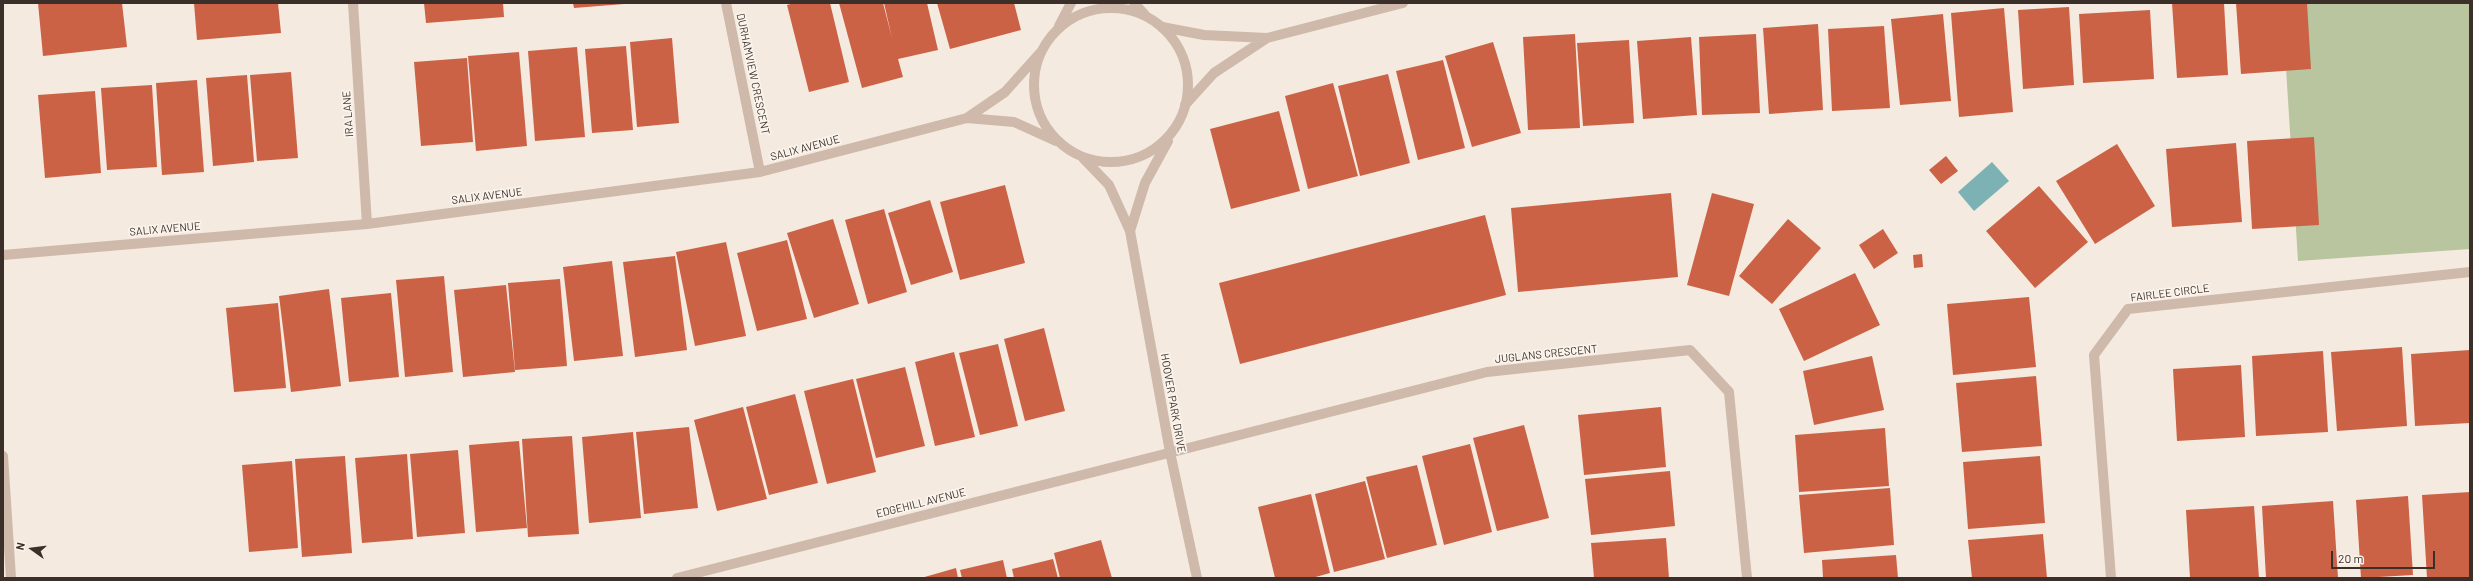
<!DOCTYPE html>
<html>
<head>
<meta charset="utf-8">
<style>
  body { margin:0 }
  #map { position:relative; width:2473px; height:581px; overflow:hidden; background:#f4eadf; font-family:Barlow,sans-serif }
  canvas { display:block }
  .frame { position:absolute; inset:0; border:4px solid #3b2f2a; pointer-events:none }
  .north { position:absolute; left:12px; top:529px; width:40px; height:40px; -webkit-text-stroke:3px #fbf4ec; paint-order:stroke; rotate:284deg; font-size:11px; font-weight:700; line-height:16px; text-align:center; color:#3b2f2a }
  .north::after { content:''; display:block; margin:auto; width:14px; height:18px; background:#3b2f2a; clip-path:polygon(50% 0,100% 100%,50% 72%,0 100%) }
  .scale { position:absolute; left:2331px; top:551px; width:104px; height:18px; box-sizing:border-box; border:2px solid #3b2f2a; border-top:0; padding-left:5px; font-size:12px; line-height:14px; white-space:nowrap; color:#3b2f2a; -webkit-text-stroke:3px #fbf4ec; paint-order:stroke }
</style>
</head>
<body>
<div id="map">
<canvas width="2473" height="581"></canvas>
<div class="frame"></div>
<div class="north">N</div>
<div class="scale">20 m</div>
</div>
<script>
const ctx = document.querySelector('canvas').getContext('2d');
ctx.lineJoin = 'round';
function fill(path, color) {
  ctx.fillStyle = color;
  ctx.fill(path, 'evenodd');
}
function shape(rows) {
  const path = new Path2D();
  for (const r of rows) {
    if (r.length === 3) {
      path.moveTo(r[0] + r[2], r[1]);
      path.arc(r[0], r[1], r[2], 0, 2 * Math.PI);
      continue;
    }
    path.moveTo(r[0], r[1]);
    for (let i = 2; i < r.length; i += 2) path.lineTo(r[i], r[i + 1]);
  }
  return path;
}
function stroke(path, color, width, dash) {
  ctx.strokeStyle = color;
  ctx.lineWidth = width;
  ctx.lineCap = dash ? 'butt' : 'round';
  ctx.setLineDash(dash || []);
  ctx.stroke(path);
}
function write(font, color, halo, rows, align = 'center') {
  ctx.font = font + ' Barlow,sans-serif';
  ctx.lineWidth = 3.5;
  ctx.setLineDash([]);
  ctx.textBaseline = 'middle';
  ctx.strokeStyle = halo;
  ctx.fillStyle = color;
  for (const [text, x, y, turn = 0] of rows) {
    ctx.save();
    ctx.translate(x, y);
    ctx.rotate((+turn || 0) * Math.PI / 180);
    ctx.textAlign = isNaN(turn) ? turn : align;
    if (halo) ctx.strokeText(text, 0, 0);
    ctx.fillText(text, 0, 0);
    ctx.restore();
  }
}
fill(shape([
  [2282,3,2470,3,2470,249,2298,261]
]), '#b9c59e');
fill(shape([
  [1992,162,2009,181,1974,211,1958,192]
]), '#7cb2b3');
fill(shape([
  [38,3,122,3,127,47,43,56],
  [194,3,278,3,281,33,197,40],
  [424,3,503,3,504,17,426,23],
  [573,3,624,3,624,4,574,8],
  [794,3,830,3,849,82,809,92,787,5],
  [839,3,883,3,892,38,884,3,927,3,938,50,898,59,903,77,862,88],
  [937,3,1014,3,1021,30,950,49],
  [2172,3,2224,3,2228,75,2177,78],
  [2236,3,2307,3,2311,69,2241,74],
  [2069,7,2074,85,2023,89,2018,10],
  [2004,8,2013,112,1959,117,1951,13],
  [2150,10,2154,79,2083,83,2079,14],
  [1943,14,1951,101,1900,105,1891,19],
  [1818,24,1823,110,1769,114,1763,28],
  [1884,26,1890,108,1832,111,1828,29],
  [1575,34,1580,128,1528,130,1523,37],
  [1756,34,1760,113,1702,115,1699,37],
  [1691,37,1697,115,1643,119,1637,41],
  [672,38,679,123,637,127,630,42],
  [1629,40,1634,123,1583,126,1577,43],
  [1493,42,1521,133,1472,147,1445,56],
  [626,46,633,130,592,133,585,49],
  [577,47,585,137,535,141,528,51],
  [519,52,527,146,476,151,468,56],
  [467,58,473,142,421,146,414,62],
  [1443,60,1465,148,1418,160,1396,71],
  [291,72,298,158,257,161,250,75],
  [1388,74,1410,163,1360,176,1338,86],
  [247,75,254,162,213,166,206,78],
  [197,80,204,172,162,175,156,83],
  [1333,83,1358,176,1308,189,1285,96],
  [152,85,157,167,107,170,101,88],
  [95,91,101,173,45,178,38,95],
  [1279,111,1300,191,1231,209,1210,129],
  [2314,137,2319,225,2252,229,2247,141],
  [2236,143,2242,222,2172,227,2166,149],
  [2117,144,2155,206,2095,244,2056,181],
  [1946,156,1958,171,1941,184,1929,170],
  [1005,185,1025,263,960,280,940,202],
  [2039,186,2088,242,2035,288,1986,231],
  [1671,193,1678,277,1518,292,1511,208],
  [1712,193,1754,204,1729,296,1687,285],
  [930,200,953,272,911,285,888,213],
  [884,209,907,292,868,304,845,220],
  [1485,215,1506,295,1240,364,1219,283],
  [833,219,859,304,814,318,787,233],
  [1788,219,1821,248,1772,304,1739,276],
  [1883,229,1898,253,1874,269,1859,245],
  [787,240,807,319,757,331,737,253],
  [726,242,746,336,695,346,676,252],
  [1922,254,1923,267,1914,268,1913,255],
  [675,256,687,350,635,357,623,262],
  [612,261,623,356,574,361,563,267],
  [1855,273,1880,325,1804,361,1779,309],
  [444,276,453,372,405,377,396,280],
  [560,279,567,366,515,370,508,283],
  [506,285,515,372,463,377,454,290],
  [329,289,341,386,291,392,279,296],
  [391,293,399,377,349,382,341,298],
  [2029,297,2036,367,1953,375,1947,304],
  [278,303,286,388,234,392,226,308],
  [1044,328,1065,411,1025,421,1004,339],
  [998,344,1018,426,980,435,959,353],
  [2402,347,2407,426,2337,431,2331,352],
  [2470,350,2470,423,2415,426,2411,354],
  [2323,351,2328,432,2256,436,2252,356],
  [954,352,975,437,935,446,915,362],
  [1872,356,1884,410,1814,425,1803,371],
  [2241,365,2245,437,2177,441,2173,369],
  [905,367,925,446,876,458,856,379],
  [2036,376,2042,446,1962,452,1956,383],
  [853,379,876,472,827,484,804,391],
  [795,394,818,483,769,495,746,407],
  [743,407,767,499,717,511,694,420],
  [1661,407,1666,467,1584,475,1578,415],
  [1524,425,1549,518,1497,531,1473,438],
  [689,427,698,508,644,514,636,432],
  [1885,428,1889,486,1799,492,1795,435],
  [633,432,641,518,589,523,582,437],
  [572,436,579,534,528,537,522,439],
  [519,441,527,528,476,532,469,445],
  [1470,444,1492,532,1444,545,1422,456],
  [458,450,465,533,417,537,410,454],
  [407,454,413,539,362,543,355,458],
  [345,456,352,553,302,557,295,459],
  [2040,456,2045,523,1968,529,1963,462],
  [292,461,298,548,249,552,242,465],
  [1417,465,1437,545,1387,558,1366,477],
  [1670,471,1675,526,1591,535,1585,479],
  [1365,481,1385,559,1334,572,1315,494],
  [1890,488,1894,545,1804,553,1799,495],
  [2470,492,2470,578,2427,578,2422,495],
  [1311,494,1330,573,1312,578,1275,578,1258,507],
  [2408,496,2413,575,2361,578,2356,500],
  [2333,501,2338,578,2266,578,2262,506],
  [2254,506,2259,578,2190,578,2186,510],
  [2043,534,2047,578,1972,578,1968,540],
  [1666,538,1669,578,1594,578,1591,543],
  [1101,540,1112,578,1060,578,1054,553],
  [1896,555,1898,578,1823,578,1822,560],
  [1053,559,1058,578,1014,578,1012,569],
  [1003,560,1007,578,962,578,960,570],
  [956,568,958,578,921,578]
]), '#cc6245');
stroke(shape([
  [353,3,367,224],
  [726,3,760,172],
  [1162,27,1204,35,1267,38,1403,3],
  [1185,105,1214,73,1267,38],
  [967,118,1014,122,1056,141],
  [3,255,367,224,760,172,967,118,1005,92,1040,53],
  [3,456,11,578],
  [677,578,1487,372,1690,350,1729,392,1747,578],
  [2111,578,2094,355,2128,309,2470,272]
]), '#ceb9aa', 10);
stroke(shape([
  [1134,3,1145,15],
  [1111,85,77],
  [1059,26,1071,3],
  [1083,158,1109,185,1130,231,1170,452,1197,578],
  [1130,231,1145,183,1168,141]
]), '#ceb9aa', 10);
write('11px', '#3b2f2a', '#fbf4ec', [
  ["DURHAMVIEW CRESCENT",753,74,78],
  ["IRA LANE",348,114,-94],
  ["SALIX AVENUE",805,148,-15],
  ["SALIX AVENUE",487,196,-7],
  ["SALIX AVENUE",165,229,-5],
  ["FAIRLEE CIRCLE",2170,293,-7],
  ["JUGLANS CRESCENT",1546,354,-6],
  ["HOOVER PARK DRIVE",1173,403,80],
  ["EDGEHILL AVENUE",921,503,-14]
]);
</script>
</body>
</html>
